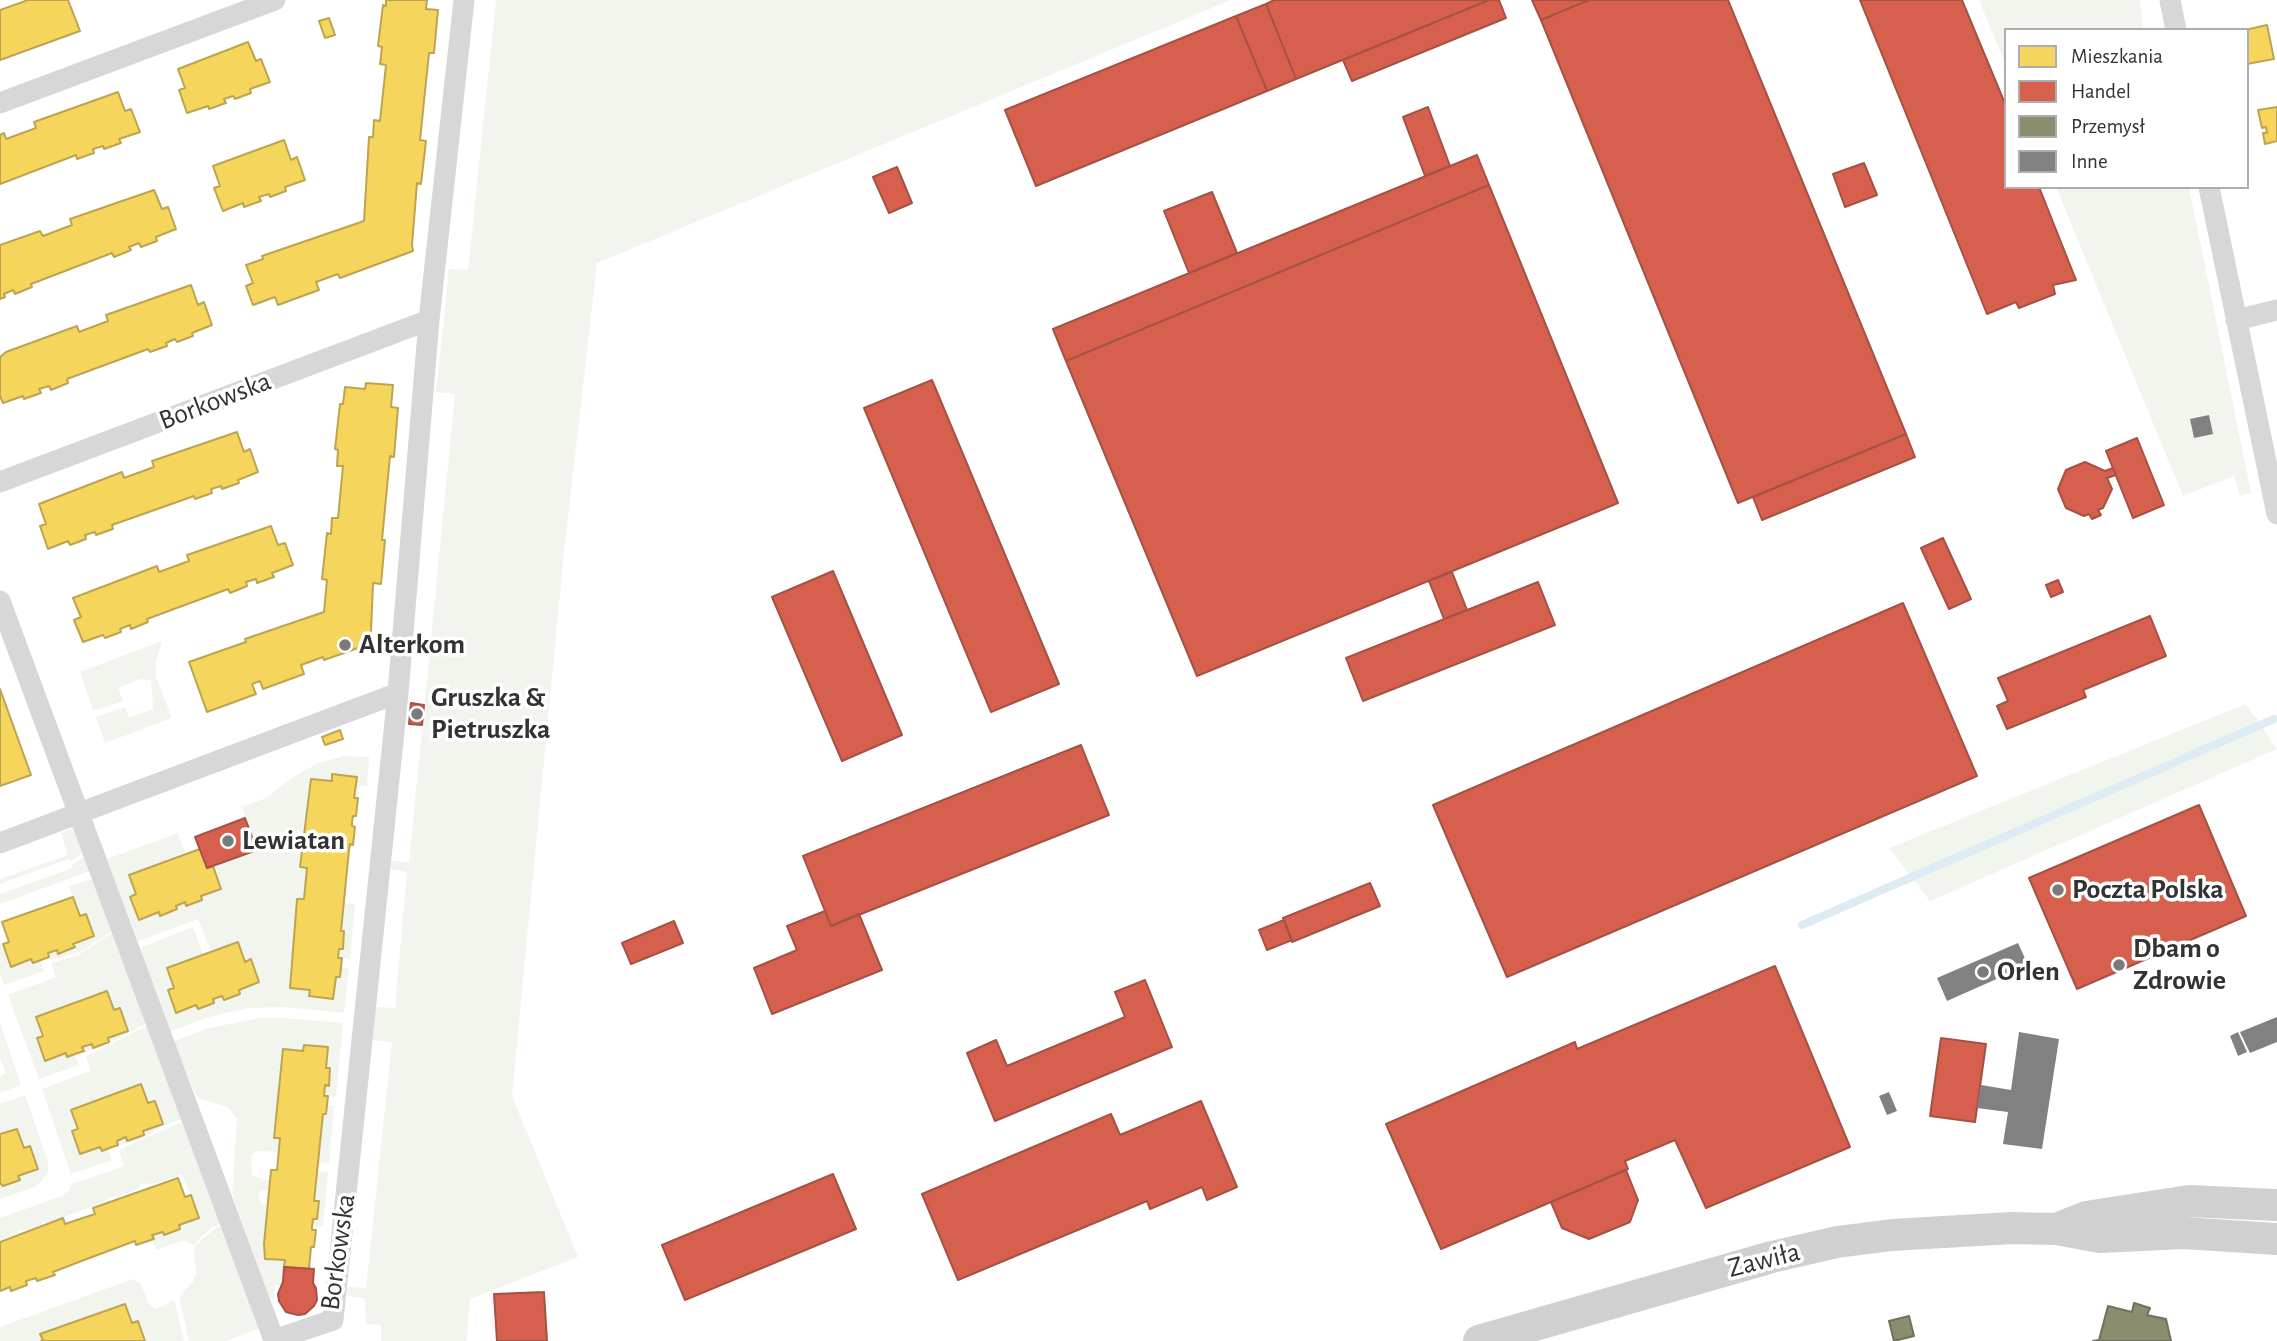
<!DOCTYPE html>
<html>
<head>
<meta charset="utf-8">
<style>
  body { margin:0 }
  #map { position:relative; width:2277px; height:1341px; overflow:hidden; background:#fff; font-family:"Alegreya Sans",sans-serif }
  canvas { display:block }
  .legend { position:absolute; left:2004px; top:28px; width:245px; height:161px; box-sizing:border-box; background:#fff; border:2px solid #adadad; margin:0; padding:9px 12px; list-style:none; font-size:21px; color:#333 }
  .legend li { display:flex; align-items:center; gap:14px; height:35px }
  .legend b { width:35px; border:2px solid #adadad }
</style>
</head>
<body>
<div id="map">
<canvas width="2277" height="1341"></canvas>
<ul class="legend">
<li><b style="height:19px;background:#f6d55c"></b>Mieszkania</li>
<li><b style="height:19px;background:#d6604d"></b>Handel</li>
<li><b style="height:19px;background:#8c8c6e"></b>Przemysł</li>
<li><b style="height:19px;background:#818181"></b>Inne</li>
</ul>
</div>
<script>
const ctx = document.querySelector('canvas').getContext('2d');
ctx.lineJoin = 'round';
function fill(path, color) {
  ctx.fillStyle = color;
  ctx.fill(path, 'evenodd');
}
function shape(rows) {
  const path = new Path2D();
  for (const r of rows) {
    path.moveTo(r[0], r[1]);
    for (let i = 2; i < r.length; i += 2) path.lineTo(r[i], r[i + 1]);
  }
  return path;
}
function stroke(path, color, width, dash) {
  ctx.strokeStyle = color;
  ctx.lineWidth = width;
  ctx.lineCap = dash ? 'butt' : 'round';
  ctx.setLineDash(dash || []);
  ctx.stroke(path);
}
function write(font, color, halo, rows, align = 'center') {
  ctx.font = font + ' "Alegreya Sans",sans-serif';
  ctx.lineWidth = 7;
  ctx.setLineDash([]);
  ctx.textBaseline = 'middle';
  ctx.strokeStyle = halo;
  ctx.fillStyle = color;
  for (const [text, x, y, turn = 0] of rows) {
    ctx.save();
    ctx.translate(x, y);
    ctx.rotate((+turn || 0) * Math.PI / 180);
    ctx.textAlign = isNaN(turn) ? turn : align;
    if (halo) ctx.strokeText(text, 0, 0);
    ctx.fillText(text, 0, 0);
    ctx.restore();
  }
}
fill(shape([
  [496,0,1231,0,597,263,563,562,512,1096,578,1257,470,1299,467,1341,381,1341,381,1325,366,1324,365,1298,346,1296,348,1287,366,1288,392,1042,373,1040,375,1007,395,1008,407,872,390,869,391,861,409,862,455,394,436,392,449,269,468,270],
  [1979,0,2140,0,2143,30,2006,30,2006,66],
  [2056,187,2189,187,2251,493,2240,496,2234,476,2183,496],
  [162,641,156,662,156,677,172,718,105,743,96,717,125,707,129,718,153,709,151,680,141,679,118,688,123,701,93,711,80,672],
  [2246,704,2277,749,1930,901,1889,848],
  [343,756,369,757,367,786,359,786,358,798,354,798,356,777,333,774,332,781,311,779,304,838,307,868,304,899,297,899,290,972,290,988,310,990,310,996,333,999,336,977,341,968,349,968,344,1013,285,1007,249,1008,209,1017,171,1031,140,948,193,927,203,954,167,968,174,988,168,990,176,1013,196,1005,198,1009,214,1003,213,999,222,996,224,999,240,994,239,990,259,982,250,960,245,962,223,946,211,951,198,919,138,941,107,859,178,833,185,853,129,876,136,894,161,916,176,910,176,906,185,902,187,906,202,900,201,896,221,888,213,866,257,850,242,807,266,798,292,778,318,763],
  [74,828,83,851,80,855,71,861,69,859,0,884,0,879,68,855,61,833],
  [85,856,90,871,0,904,0,894,73,868,72,865],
  [93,878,112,931,78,953,50,960,48,953,57,950,59,954,74,948,73,944,94,936,86,914,80,916,69,887],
  [344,903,355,904,350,959,338,958,339,949,343,949,344,932,341,931],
  [113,932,146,1024,108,1044,84,1053,82,1047,92,1044,93,1047,109,1042,108,1038,128,1031,120,1008,114,1010,107,991,92,995,36,1016,43,1036,38,1038,45,1061,66,1053,67,1057,75,1054,79,1065,39,1079,8,995,56,977,51,963,78,955],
  [0,940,11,966,31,959,33,963,40,960,44,971,4,985,0,973],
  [260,1018,284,1018,343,1023,336,1097,324,1096,325,1085,329,1085,330,1069,326,1068,328,1047,304,1045,303,1051,283,1049,274,1137,280,1138,279,1152,256,1151,251,1156,252,1176,271,1181,270,1191,261,1191,258,1194,261,1203,268,1205,265,1258,285,1260,283,1282,281,1285,275,1284,274,1300,270,1299,232,1194,237,1119,228,1107,202,1100,196,1096,174,1041,209,1028],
  [0,1023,21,1085,0,1093,0,1076,6,1073,0,1058],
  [147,1026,182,1119,161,1127,143,1138,119,1146,117,1141,126,1137,128,1141,143,1135,143,1131,163,1124,148,1103,141,1084,71,1110,78,1129,72,1132,79,1154,100,1147,108,1148,112,1160,71,1174,42,1089,90,1071,86,1056],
  [25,1095,48,1162,48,1172,42,1181,34,1187,0,1199,0,1183,3,1186,19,1180,18,1176,38,1169,30,1147,24,1148,2,1133,0,1134,0,1104],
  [327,1105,334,1106,329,1163,318,1162,323,1114,326,1114],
  [183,1121,221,1223,210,1229,193,1245,187,1241,181,1241,156,1250,152,1240,152,1235,163,1232,164,1235,180,1230,179,1225,199,1218,182,1174,158,1183,141,1184,138,1189,118,1197,110,1197,104,1202,48,1223,42,1222,39,1226,26,1231,19,1230,16,1234,0,1240,0,1218,62,1196,69,1190,72,1184,124,1166,119,1150],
  [317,1171,328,1172,323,1227,312,1226,313,1219,317,1219,318,1201,314,1201],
  [221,1225,260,1328,226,1341,189,1341,179,1297,193,1282,196,1273,194,1247,214,1229],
  [133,1279,140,1283,150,1306,157,1309,174,1300,184,1341,145,1341,138,1322,132,1323,110,1308,41,1335,43,1340,41,1341,0,1341,0,1327]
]), '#f1f5ed');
const homes = shape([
  [28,0,68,0,80,31,0,60,0,10,28,0],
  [386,0,427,0,426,9,438,10,434,53,429,53,420,140,426,141,421,184,417,183,412,245,413,251,340,278,338,274,316,282,319,290,278,305,275,297,253,305,246,286,253,283,246,265,263,259,262,256,364,221,369,137,373,137,374,120,380,121,386,65,380,64,382,47,378,46,383,5,386,6,386,0],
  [329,18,335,35,325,38,319,21,329,18],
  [2267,25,2274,59,2247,64,2247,30,2245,30,2267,25],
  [248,42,256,61,261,59,270,82,250,89,251,93,235,99,233,96,224,99,226,103,209,109,208,106,187,113,179,90,185,88,178,69,248,42],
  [118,92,125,111,131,109,140,132,119,139,121,143,104,149,103,146,93,149,94,153,77,159,76,155,0,184,0,135,4,133,6,139,36,128,34,122,118,92],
  [2277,107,2277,141,2265,144,2263,133,2267,133,2266,127,2262,128,2258,110,2277,107],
  [284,140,291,160,297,157,305,180,285,187,286,191,270,197,269,194,259,197,261,201,244,207,243,203,223,211,214,188,220,186,213,166,284,140],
  [154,190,162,209,168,207,176,229,156,237,157,241,141,247,139,243,129,247,131,250,114,257,112,253,31,284,32,287,15,294,13,290,4,294,5,297,0,299,0,245,40,231,43,236,72,225,70,219,154,190],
  [191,285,198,305,204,302,212,325,192,333,193,336,177,342,175,339,166,343,167,346,150,352,148,349,67,379,68,383,51,390,49,386,39,389,41,393,24,399,23,396,3,403,0,396,0,357,6,352,77,326,79,332,108,321,106,315,191,285],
  [366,383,393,385,391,407,398,408,394,457,390,456,382,540,385,540,381,584,373,583,371,632,375,642,324,660,323,657,301,665,304,674,263,689,260,681,252,684,256,694,207,712,189,662,246,642,245,639,324,612,327,580,322,579,327,533,331,534,332,518,338,518,343,466,337,466,338,450,335,449,340,404,343,404,345,387,365,389,366,383],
  [237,432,244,452,250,449,258,472,238,480,239,483,222,489,221,486,211,489,212,493,195,499,194,496,112,525,113,529,96,535,95,532,85,535,86,539,70,545,68,541,48,549,40,526,46,524,39,504,122,472,124,478,154,467,152,461,237,432],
  [271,526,278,545,285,543,293,565,272,573,274,577,257,583,256,579,246,582,247,586,230,593,228,589,147,619,148,622,131,629,130,625,120,629,121,632,105,638,103,635,83,642,74,620,81,617,73,598,157,566,159,572,189,561,187,555,271,526],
  [0,689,31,775,0,786,0,689],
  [340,730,343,739,325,745,322,737,340,730],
  [332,774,357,777,354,798,358,798,356,816,353,816,352,822,352,826,355,827,353,845,350,844,349,850,341,931,344,931,343,949,339,949,338,958,342,958,340,977,336,977,333,999,309,996,310,990,290,988,297,899,304,899,307,868,300,867,311,779,332,781,332,774],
  [200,849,207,868,213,866,221,889,201,896,202,900,186,906,185,902,176,906,177,909,160,916,159,912,139,920,130,897,136,894,129,875,200,849],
  [73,897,80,916,86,914,94,936,73,944,75,947,58,954,57,950,48,953,49,957,33,963,31,959,11,967,3,944,9,942,2,922,73,897],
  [238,942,245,962,251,959,259,982,239,990,240,994,224,1000,222,996,213,999,214,1003,198,1009,196,1005,176,1013,168,990,174,988,167,968,238,942],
  [107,991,114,1010,120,1008,128,1031,108,1038,109,1042,93,1048,92,1044,82,1047,84,1051,75,1054,67,1057,66,1053,45,1061,37,1038,43,1036,36,1017,107,991],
  [304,1045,328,1047,326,1068,330,1068,329,1086,325,1085,324,1096,328,1096,326,1114,323,1114,314,1201,319,1201,317,1219,313,1219,312,1226,312,1230,316,1230,314,1247,311,1247,309,1269,284,1267,285,1260,265,1259,264,1244,271,1170,277,1170,280,1138,274,1138,283,1049,303,1051,304,1045],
  [141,1084,148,1103,155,1101,163,1124,143,1131,144,1135,127,1141,126,1137,117,1141,118,1145,112,1147,102,1151,100,1147,80,1154,72,1131,78,1129,71,1110,141,1084],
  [17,1129,24,1148,30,1146,38,1169,18,1176,20,1180,3,1186,0,1183,0,1134,17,1129],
  [178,1178,185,1197,191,1195,199,1218,179,1225,180,1229,164,1235,163,1232,152,1235,154,1239,136,1245,135,1241,84,1260,53,1272,55,1275,37,1281,36,1278,26,1281,27,1285,11,1291,10,1287,0,1291,0,1242,63,1218,65,1224,95,1214,93,1208,178,1178],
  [125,1304,132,1323,138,1321,145,1341,41,1341,43,1340,40,1334,125,1304]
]);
fill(homes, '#f6d55c');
stroke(homes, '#bca450', 2);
const shops = shape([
  [1274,0,1489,0,1296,79,1266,4,1274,0],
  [1489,0,1499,0,1506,18,1352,81,1343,60,1489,0],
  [1532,0,1589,0,1541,20,1532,0],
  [1589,0,1728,0,1906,434,1738,503,1541,20,1589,0],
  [1860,0,1962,0,2006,106,2006,187,2039,187,2076,280,2053,285,2055,294,2019,308,2016,302,1987,314,1860,0],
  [1266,4,1296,79,1267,91,1236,16,1266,4],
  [1236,16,1267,91,1036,186,1005,110,1236,16],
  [1428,107,1450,166,1425,176,1403,117,1428,107],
  [1477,155,1489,185,1066,361,1053,329,1477,155],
  [1864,163,1877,195,1845,207,1833,174,1864,163],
  [897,167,912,203,889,213,873,177,897,167],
  [1489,185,1618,503,1197,676,1066,361,1489,185],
  [1212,192,1237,253,1189,273,1164,211,1212,192],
  [932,380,1059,684,991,712,864,408,932,380],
  [1906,434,1915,457,1762,520,1753,497,1906,434],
  [2137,438,2164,505,2133,518,2106,451,2137,438],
  [2085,462,2105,471,2113,468,2116,475,2107,478,2112,489,2103,508,2098,510,2101,515,2092,519,2089,514,2084,516,2066,508,2058,489,2066,470,2085,462],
  [1943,538,1971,599,1949,609,1921,548,1943,538],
  [833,571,902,735,842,761,772,597,833,571],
  [1452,572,1467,610,1444,619,1429,581,1452,572],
  [2058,580,2063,592,2051,597,2046,585,2058,580],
  [1538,582,1555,625,1363,701,1346,658,1538,582],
  [1903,603,1977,776,1507,977,1433,805,1903,603],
  [2150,616,2166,656,2083,690,2086,697,2007,729,1997,706,2008,701,1998,678,2150,616],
  [411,703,424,705,422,725,409,724,411,703],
  [1081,745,1109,815,831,926,803,856,1081,745],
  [2199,805,2246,916,2077,989,2029,878,2199,805],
  [245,818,257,850,207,868,195,837,245,818],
  [1370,883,1380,906,1292,942,1283,918,1370,883],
  [825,911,831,926,859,914,882,970,772,1014,754,968,797,950,787,926,825,911],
  [1284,920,1292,940,1267,950,1259,930,1284,920],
  [674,921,683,943,631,964,622,943,674,921],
  [1775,966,1850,1147,1706,1208,1675,1140,1625,1161,1628,1169,1441,1249,1386,1124,1575,1042,1577,1049,1775,966],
  [1145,980,1172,1047,995,1121,967,1053,996,1040,1007,1066,1125,1017,1115,992,1145,980],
  [1941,1038,1986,1044,1975,1122,1930,1116,1941,1038],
  [1201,1101,1237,1187,1207,1200,1202,1187,1150,1209,1147,1201,958,1280,922,1194,1111,1114,1120,1135,1201,1101],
  [1626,1170,1638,1200,1630,1222,1589,1239,1562,1228,1551,1202,1626,1170],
  [833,1174,856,1229,685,1300,662,1245,833,1174],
  [284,1267,314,1269,313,1283,316,1288,317,1300,314,1306,305,1314,298,1315,286,1312,279,1301,278,1294,283,1282,284,1267],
  [544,1292,547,1341,497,1341,494,1294,544,1292]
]);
fill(shops, '#d6604d');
stroke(shops, '#a55245', 2);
const industry = shape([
  [2134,1303,2150,1308,2147,1315,2166,1319,2171,1341,2093,1341,2099,1340,2108,1306,2132,1312,2134,1303],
  [1909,1316,1914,1336,1894,1341,1889,1321,1909,1316]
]);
fill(industry, '#8c8c6e');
stroke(industry, '#71715c', 2);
stroke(shape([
  [1802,925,2274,719]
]), '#ddebf3', 8);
fill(shape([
  [2209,415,2213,434,2194,438,2190,419],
  [2018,943,2028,965,1947,1001,1937,978],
  [2277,1017,2277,1042,2250,1053,2240,1032],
  [2019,1032,2059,1039,2042,1149,2003,1144,2008,1112,1977,1108,1981,1085,2011,1090],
  [2238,1032,2247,1052,2238,1056,2230,1036],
  [1889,1092,1897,1111,1887,1115,1879,1096]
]), '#818181');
stroke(shape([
  [2170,0,2176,30],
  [0,103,275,0],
  [2209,187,2277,514],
  [2236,320,2277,310],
  [0,482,429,320],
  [0,601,274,1340,333,1320,398,693,429,320,464,0],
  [0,843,398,693]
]), '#d7d7d7', 21);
stroke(shape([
  [2061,1227,2086,1217,2189,1201,2277,1205],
  [1479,1341,1772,1257,1837,1242,1892,1235,2012,1228,2056,1229,2100,1237,2183,1233,2277,1239]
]), '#d0d0d0', 32);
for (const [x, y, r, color] of [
  [345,645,7,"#7a7a7a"],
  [417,714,7,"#7a7a7a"],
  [228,841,7,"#7a7a7a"],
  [2058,890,7,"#7a7a7a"],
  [2119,965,7,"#7a7a7a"],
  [1983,972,7,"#7a7a7a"]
]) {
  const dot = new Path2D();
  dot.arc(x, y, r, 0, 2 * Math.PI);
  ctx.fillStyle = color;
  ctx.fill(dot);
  stroke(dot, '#fff', 2.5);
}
write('28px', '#333', '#fff', [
  ["Borkowska",215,401,-21],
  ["Borkowska",338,1252,-82],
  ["Zawiła",1764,1260,-14]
]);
write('bold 28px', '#333', '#fff', [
  ["Alterkom",359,645],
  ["Gruszka &",431,698],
  ["Pietruszka",431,730],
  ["Lewiatan",242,841],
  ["Poczta Polska",2072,890],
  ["Dbam o",2133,949],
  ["Zdrowie",2133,981],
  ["Orlen",1997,972]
], 'left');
</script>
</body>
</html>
